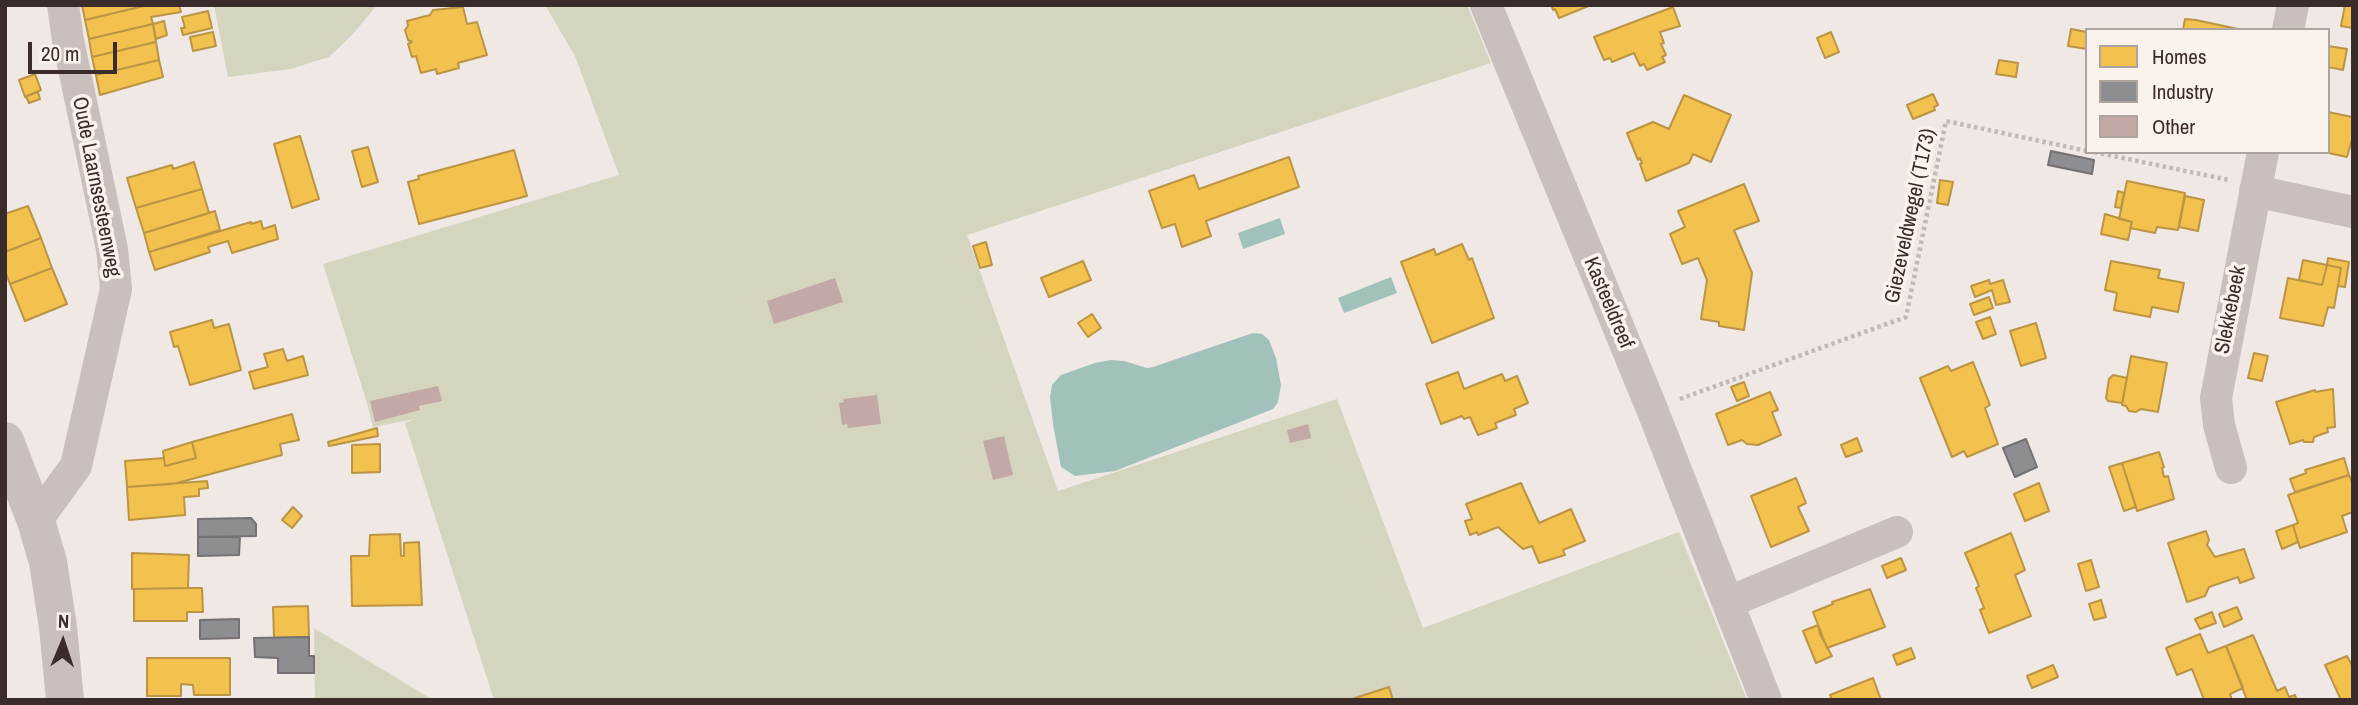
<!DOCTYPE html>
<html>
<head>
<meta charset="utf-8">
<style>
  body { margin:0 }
  #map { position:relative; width:2358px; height:705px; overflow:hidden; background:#efe8e4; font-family:"Archivo Narrow",sans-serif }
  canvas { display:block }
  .frame { position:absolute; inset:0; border:7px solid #3a2c2b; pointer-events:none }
  .legend { position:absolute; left:2085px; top:28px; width:245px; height:126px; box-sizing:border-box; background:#faf2ed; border:2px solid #ada39f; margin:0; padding:9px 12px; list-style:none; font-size:21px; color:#3a2c2b }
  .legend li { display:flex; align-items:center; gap:14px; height:35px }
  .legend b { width:35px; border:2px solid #ada39f }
  .north { position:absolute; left:28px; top:607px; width:70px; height:70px; -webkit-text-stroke:5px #faf2ed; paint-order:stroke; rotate:2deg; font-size:19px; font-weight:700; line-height:28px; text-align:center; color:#3a2c2b }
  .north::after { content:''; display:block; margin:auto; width:24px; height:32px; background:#3a2c2b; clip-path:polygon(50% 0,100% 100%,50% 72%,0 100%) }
  .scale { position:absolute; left:28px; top:42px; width:89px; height:32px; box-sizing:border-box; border:4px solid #3a2c2b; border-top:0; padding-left:9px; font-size:21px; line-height:24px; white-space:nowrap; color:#3a2c2b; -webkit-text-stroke:5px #faf2ed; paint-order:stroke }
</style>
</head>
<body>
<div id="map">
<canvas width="2358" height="705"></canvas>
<div class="frame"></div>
<ul class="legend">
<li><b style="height:19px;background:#f2c14e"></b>Homes</li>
<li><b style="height:19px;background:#8d8d92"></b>Industry</li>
<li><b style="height:19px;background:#c2a9a6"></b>Other</li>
</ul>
<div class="north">N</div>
<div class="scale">20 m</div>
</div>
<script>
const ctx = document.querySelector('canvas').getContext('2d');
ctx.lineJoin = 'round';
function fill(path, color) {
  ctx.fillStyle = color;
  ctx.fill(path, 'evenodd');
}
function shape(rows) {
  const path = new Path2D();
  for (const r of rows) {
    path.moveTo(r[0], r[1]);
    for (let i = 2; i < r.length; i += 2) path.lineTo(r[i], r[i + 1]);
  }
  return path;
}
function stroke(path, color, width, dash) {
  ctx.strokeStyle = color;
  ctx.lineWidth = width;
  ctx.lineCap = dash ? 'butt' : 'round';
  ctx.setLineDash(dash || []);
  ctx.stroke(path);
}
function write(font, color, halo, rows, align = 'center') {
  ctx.font = font + ' "Archivo Narrow",sans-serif';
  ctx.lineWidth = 7;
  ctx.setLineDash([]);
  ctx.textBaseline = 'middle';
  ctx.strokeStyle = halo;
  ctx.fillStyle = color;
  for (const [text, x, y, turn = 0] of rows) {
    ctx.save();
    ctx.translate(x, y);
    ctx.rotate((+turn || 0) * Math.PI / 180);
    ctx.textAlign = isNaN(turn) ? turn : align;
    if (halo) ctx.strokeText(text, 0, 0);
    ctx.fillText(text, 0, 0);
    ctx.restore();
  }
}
fill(shape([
  [214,5,377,5,352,35,329,57,290,69,228,77],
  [545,5,1467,5,1491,63,967,235,1058,491,1337,399,1423,628,1679,532,1747,700,494,700,405,423,415,419,373,427,365,396,323,264,619,175,575,56],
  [314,628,433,700,315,700]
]), '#d4d4bf');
fill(shape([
  [1280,218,1285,234,1243,249,1238,233],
  [1391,277,1397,293,1344,313,1338,298],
  [1253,333,1262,334,1269,340,1276,358,1281,385,1278,402,1273,409,1115,471,1075,476,1061,467,1053,424,1050,397,1052,385,1061,375,1095,363,1111,360,1124,361,1147,368,1153,367]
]), '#a1c1bb');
const homes = shape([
  [82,5,148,5,85,20,82,5],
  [148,5,179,5,181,12,151,17,153,24,89,39,85,20,148,5],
  [1551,5,1591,5,1559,18,1555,9,1553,10,1551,5],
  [2345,5,2353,5,2353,28,2341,26,2345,5],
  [463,7,467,24,477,22,487,55,458,63,459,68,437,74,436,69,421,73,416,56,412,57,408,44,412,42,408,40,405,30,408,26,407,21,430,15,433,10,463,7],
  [1673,7,1680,26,1660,32,1664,43,1661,44,1666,55,1662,57,1665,62,1647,70,1644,64,1640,66,1634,53,1612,62,1610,58,1604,60,1594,37,1673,7],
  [208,11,212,28,183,35,181,28,185,28,182,17,208,11],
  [2185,19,2196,20,2238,29,2183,30,2185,19],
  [164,21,167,35,156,39,153,24,164,21],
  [153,24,156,42,92,57,89,39,153,24],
  [2071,29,2087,32,2087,49,2068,46,2071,29],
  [213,32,216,46,193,51,190,37,213,32],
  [1831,32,1839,52,1825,58,1817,38,1831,32],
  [156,42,159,60,96,75,92,57,156,42],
  [2328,46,2347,49,2343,70,2328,67,2328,46],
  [159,60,163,77,100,95,96,75,159,60],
  [1999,60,2018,63,2016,77,1996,74,1999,60],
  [35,74,41,90,25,97,19,80,35,74],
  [38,92,40,99,29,103,26,96,38,92],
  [1933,94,1938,105,1934,107,1935,110,1913,119,1907,105,1933,94],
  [1684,95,1731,115,1711,162,1693,154,1689,163,1646,181,1640,164,1642,163,1640,158,1638,160,1627,133,1653,122,1669,129,1684,95],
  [2328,112,2352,117,2353,114,2353,136,2347,157,2324,152,2328,152,2328,112],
  [300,136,319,199,292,208,274,144,300,136],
  [368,147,378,182,362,187,352,151,368,147],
  [514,150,527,196,419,224,408,182,419,179,418,176,514,150],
  [1289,157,1299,187,1206,221,1211,236,1182,247,1175,224,1162,228,1149,191,1194,175,1199,189,1289,157],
  [194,162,202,189,136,208,127,178,172,165,173,169,194,162],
  [1940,180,1953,182,1948,205,1937,203,1940,180],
  [2127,181,2185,193,2178,230,2157,227,2155,233,2130,228,2132,222,2119,219,2127,181],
  [1744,184,1759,221,1734,230,1752,273,1744,330,1719,326,1719,322,1701,319,1707,280,1698,258,1682,264,1670,234,1685,227,1678,211,1744,184],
  [202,189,209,213,144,233,136,208,202,189],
  [2118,191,2124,193,2121,208,2115,207,2118,191],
  [2185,196,2204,200,2198,231,2179,227,2185,196],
  [28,206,41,238,5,252,5,214,28,206],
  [215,211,220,230,149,252,144,233,215,211],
  [2105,214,2132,222,2128,240,2101,234,2105,214],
  [261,221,263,229,275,225,278,239,232,253,228,241,208,247,210,252,155,270,149,252,251,222,251,224,261,221],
  [41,238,52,268,10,284,5,271,5,252,41,238],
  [986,242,992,265,980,268,973,246,986,242],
  [1462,244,1469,260,1472,258,1494,318,1432,343,1401,262,1434,249,1436,255,1462,244],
  [2328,258,2349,262,2345,287,2338,286,2341,268,2327,265,2328,258],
  [2303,260,2327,265,2322,285,2299,280,2303,260],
  [1083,261,1091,280,1049,297,1041,278,1083,261],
  [2111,261,2160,270,2158,278,2184,283,2178,312,2152,307,2150,317,2114,310,2117,293,2105,290,2111,261],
  [2327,265,2341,268,2334,308,2328,307,2323,326,2280,318,2288,278,2322,285,2327,265],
  [52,268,67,304,25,321,10,284,52,268],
  [1989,280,1990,284,2003,280,2010,302,1996,305,1992,290,1975,297,1971,286,1989,280],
  [1989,297,1993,308,1974,315,1970,304,1989,297],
  [1092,314,1101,328,1088,337,1078,323,1092,314],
  [1990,317,1996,334,1983,339,1976,322,1990,317],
  [212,320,214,328,229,324,241,370,190,385,178,346,174,347,170,332,212,320],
  [2036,323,2046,358,2021,366,2010,331,2036,323],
  [283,349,287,361,303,356,308,375,254,389,249,372,268,367,264,354,283,349],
  [2254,353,2268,356,2262,381,2248,378,2254,353],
  [2131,356,2167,363,2158,412,2141,409,2136,412,2129,411,2126,406,2122,405,2131,356],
  [1973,362,1990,405,1985,408,1998,444,1967,457,1964,451,1952,457,1920,378,1948,366,1951,371,1973,362],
  [1458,372,1464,389,1502,374,1505,381,1517,376,1528,403,1514,409,1516,415,1495,423,1497,428,1478,435,1470,417,1464,419,1462,416,1441,424,1426,384,1458,372],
  [2113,375,2127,378,2122,403,2108,401,2106,398,2109,379,2113,375],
  [1744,382,1749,396,1737,401,1731,387,1744,382],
  [2333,389,2335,427,2327,428,2328,432,2314,437,2313,442,2304,442,2303,440,2290,444,2276,402,2315,390,2315,392,2333,389],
  [1770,392,1778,410,1772,412,1781,435,1758,445,1747,444,1742,440,1728,445,1716,414,1770,392],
  [292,414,299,440,280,444,282,455,173,484,127,487,125,461,164,458,165,466,196,458,192,442,292,414],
  [377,428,378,436,329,446,328,442,377,428],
  [1857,438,1862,451,1846,457,1841,445,1857,438],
  [192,442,196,458,165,466,163,451,192,442],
  [380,444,380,472,352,473,352,445,380,444],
  [2159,452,2164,467,2162,468,2164,477,2168,476,2174,499,2137,511,2122,463,2159,452],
  [2344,458,2349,475,2295,492,2290,479,2306,473,2305,470,2344,458],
  [2122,463,2136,507,2124,511,2109,467,2122,463],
  [2349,475,2353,485,2353,512,2342,516,2347,532,2300,548,2293,525,2298,523,2288,495,2349,475],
  [1796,478,1806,503,1798,507,1809,531,1771,547,1751,496,1796,478],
  [207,481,208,488,199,489,199,496,184,497,185,515,129,520,127,487,207,481],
  [1521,483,1539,523,1571,509,1585,541,1563,550,1565,555,1539,563,1532,546,1523,549,1498,527,1478,535,1477,532,1470,535,1465,521,1472,519,1466,504,1521,483],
  [2039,483,2049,511,2025,521,2014,494,2039,483],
  [293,507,302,516,292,528,282,520,293,507],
  [2293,525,2298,542,2282,549,2276,531,2293,525],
  [2206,531,2209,540,2207,545,2215,557,2244,549,2254,578,2240,583,2238,577,2209,587,2205,596,2187,602,2168,543,2206,531],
  [2011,533,2025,570,2015,575,2031,616,1989,633,1980,610,1984,608,1976,588,1979,586,1965,553,2011,533],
  [400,534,401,556,404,556,404,543,419,542,422,605,352,606,351,556,369,556,370,535,400,534],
  [132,553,189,555,188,588,132,589,132,553],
  [1901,558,1906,570,1887,578,1882,566,1901,558],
  [2091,560,2099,587,2086,591,2078,564,2091,560],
  [188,588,202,588,203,612,187,612,187,621,134,621,134,589,188,588],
  [1870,589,1885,627,1827,648,1813,612,1833,604,1832,602,1870,589],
  [2101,600,2106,617,2094,620,2089,604,2101,600],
  [308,606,309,637,274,638,273,607,308,606],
  [2237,607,2242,619,2224,627,2219,614,2237,607],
  [2212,612,2216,623,2200,629,2195,619,2212,612],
  [1818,625,1820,634,1832,656,1816,663,1803,631,1818,625],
  [2200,634,2208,653,2226,646,2243,688,2230,694,2232,700,2204,700,2192,669,2177,675,2166,648,2200,634],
  [2253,635,2277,691,2285,687,2289,697,2295,695,2297,700,2247,700,2226,646,2253,635],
  [1911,648,1915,658,1897,665,1893,655,1911,648],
  [2347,656,2353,667,2353,700,2341,700,2325,665,2347,656],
  [147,658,230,658,230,695,194,695,193,685,181,684,181,696,147,696,147,658],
  [2053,665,2058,677,2032,688,2027,676,2053,665],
  [1873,678,1881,700,1832,700,1830,695,1873,678],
  [1389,687,1393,700,1349,700,1389,687]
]);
fill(homes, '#f2c14e');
stroke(homes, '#bb9444', 2);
const industry = shape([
  [2051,151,2094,160,2092,174,2048,165,2051,151],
  [2026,439,2037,467,2015,477,2003,448,2026,439],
  [251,518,256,524,256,536,198,537,198,519,251,518],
  [198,537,240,537,239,555,198,556,198,537],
  [239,619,239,638,200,639,200,620,239,619],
  [309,637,309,656,314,656,314,673,278,673,278,658,255,657,254,638,309,637]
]);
fill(industry, '#8d8d92');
stroke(industry, '#747073', 2);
fill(shape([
  [835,278,843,302,774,324,767,301],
  [438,386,442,401,419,406,420,410,375,422,370,401],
  [877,395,881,424,848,428,847,424,842,425,839,403,844,402,843,399],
  [1308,424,1311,438,1290,443,1287,430],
  [1004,436,1013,475,993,480,983,441]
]), '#c2a9a6');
stroke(shape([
  [2094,152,2229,180],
  [1680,399,1906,317,1946,121,2087,151]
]), '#c1b9b6', 4.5, [3.5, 3.5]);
stroke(shape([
  [1486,5,1652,409,1766,700],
  [2288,30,2293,5],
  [2255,191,2353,212],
  [2231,468,2219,425,2216,398,2263,152],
  [36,521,76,466,116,289,112,249,68,40,63,5],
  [1729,602,1897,532]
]), '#c9c0bd', 32);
stroke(shape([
  [5,441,36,521,48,562,58,627,65,700]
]), '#c9c0bd', 38);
write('21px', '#3a2c2b', '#faf2ed', [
  ["Oude Laarnsesteenweg",96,187,79],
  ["Giezeveldwegel (T173)",1911,216,-78],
  ["Kasteeldreef",1608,303,67],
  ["Slekkebeek",2231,310,-79]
]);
</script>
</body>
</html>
